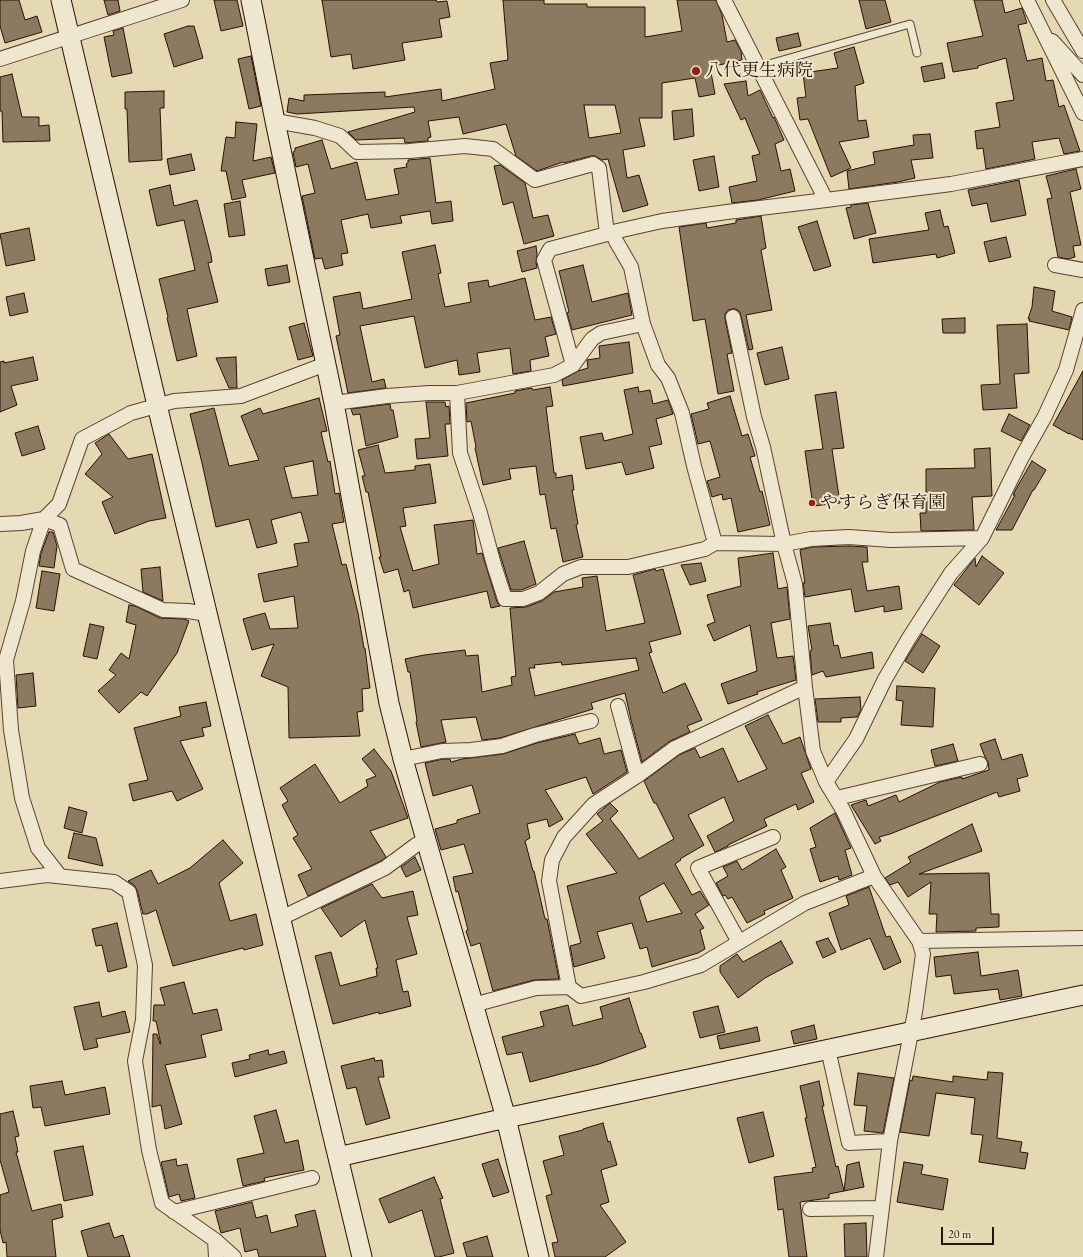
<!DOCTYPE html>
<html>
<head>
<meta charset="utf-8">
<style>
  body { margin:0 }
  #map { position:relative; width:1083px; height:1257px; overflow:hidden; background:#e5d9b4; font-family:"EB Garamond",serif }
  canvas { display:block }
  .scale { position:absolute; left:941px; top:1227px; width:53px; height:18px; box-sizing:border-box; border:2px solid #291105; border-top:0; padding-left:5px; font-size:12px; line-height:14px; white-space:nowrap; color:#291105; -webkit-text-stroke:3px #eee6ce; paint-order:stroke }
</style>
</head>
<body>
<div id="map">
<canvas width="1083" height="1257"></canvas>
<div class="scale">20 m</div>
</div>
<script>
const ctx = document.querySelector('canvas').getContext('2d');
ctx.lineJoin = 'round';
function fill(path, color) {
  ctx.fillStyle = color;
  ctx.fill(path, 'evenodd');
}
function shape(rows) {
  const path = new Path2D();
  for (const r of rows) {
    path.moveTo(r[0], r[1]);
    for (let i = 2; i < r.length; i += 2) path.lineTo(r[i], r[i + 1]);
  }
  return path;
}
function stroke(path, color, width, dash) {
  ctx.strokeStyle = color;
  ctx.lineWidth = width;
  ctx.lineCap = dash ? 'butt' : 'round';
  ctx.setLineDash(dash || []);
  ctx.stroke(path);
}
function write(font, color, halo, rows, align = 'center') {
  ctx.font = font + ' "EB Garamond","Noto Serif JP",serif';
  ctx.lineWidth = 4;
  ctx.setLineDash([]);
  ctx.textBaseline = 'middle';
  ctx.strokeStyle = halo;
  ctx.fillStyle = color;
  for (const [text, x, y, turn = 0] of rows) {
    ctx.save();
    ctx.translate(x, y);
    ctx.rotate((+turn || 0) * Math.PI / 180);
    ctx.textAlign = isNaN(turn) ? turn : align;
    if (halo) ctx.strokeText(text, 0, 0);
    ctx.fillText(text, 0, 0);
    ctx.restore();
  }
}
const building = shape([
  [0,0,19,0,25,20,37,16,42,32,5,43,0,26,0,0],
  [104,0,118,0,120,11,108,15,104,0],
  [214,0,237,0,243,26,221,31,214,0],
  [322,0,436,0,437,2,447,1,450,17,439,19,442,37,402,43,405,60,353,69,351,54,331,57,322,0],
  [503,0,544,0,544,4,587,4,587,7,645,7,645,37,682,31,677,0,716,0,722,15,727,42,735,40,741,51,742,60,710,67,715,94,699,97,695,78,662,83,662,118,639,118,645,146,623,150,627,178,639,175,648,205,623,212,608,159,602,160,595,156,591,156,564,163,563,162,537,171,516,156,506,124,463,134,459,117,428,121,431,137,428,138,428,141,405,143,404,138,356,140,348,132,415,112,414,107,297,114,287,112,289,98,304,101,304,95,385,92,385,97,441,89,442,101,495,89,490,63,508,60,503,0],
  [584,105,615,105,621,133,589,138,584,105],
  [859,0,885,0,891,22,866,29,859,0],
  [974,0,1002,0,1005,13,1022,8,1027,23,1018,25,1027,61,1042,58,1046,81,1053,80,1059,107,1064,105,1080,151,1064,154,1059,138,1032,142,1035,159,986,169,983,148,977,149,975,131,1000,127,996,103,1014,100,1006,58,978,66,978,68,953,72,947,43,983,36,974,0],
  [188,26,194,26,203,58,174,67,164,34,188,26],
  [123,28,132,73,112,77,104,37,114,35,113,31,123,28],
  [798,33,801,46,779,51,776,38,798,33],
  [854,47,864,83,855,86,858,121,866,120,869,137,839,142,851,168,831,177,808,119,800,120,797,98,806,97,803,73,838,68,834,53,854,47],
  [251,56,261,106,249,109,238,59,251,56],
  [942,63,945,78,924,82,921,67,942,63],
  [12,74,22,117,39,117,39,126,49,125,50,141,3,142,2,111,0,111,0,77,12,74],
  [746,81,748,96,760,90,773,118,774,117,784,140,775,144,781,171,790,169,795,191,758,200,732,203,729,187,757,181,752,156,760,154,745,118,741,120,724,84,746,81],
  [164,91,164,108,160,108,162,160,129,162,127,109,125,109,125,92,164,91],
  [692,109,694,136,674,140,672,111,692,109],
  [236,122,257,124,253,161,271,157,275,173,242,180,246,197,232,200,226,171,221,171,226,137,235,138,236,122],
  [930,134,933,158,911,160,915,178,898,182,849,189,847,171,875,164,873,152,914,145,913,135,930,134],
  [322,140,331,169,357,162,366,200,399,194,394,169,407,167,406,164,408,163,408,160,430,158,436,203,451,201,453,221,432,224,430,211,400,216,402,223,371,228,368,214,341,220,348,253,341,254,343,265,325,269,322,258,315,259,302,196,315,193,308,164,296,167,293,152,295,151,295,148,322,140],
  [191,154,195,170,170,175,167,159,191,154],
  [714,156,719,187,699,191,693,160,714,156],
  [500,165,525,183,533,218,548,215,554,236,524,244,513,202,503,205,494,166,500,165],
  [1076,169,1081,189,1070,192,1081,245,1073,246,1075,257,1068,259,1058,257,1047,199,1052,198,1046,176,1076,169],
  [1019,180,1026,215,991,222,987,203,972,206,968,190,1019,180],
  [170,185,174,206,197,200,211,255,212,262,208,263,218,302,187,309,197,356,177,361,167,318,168,317,159,279,195,270,184,220,157,226,149,190,170,185],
  [240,201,245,235,229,237,224,204,240,201],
  [868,203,876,233,854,239,846,208,851,207,851,205,868,203],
  [940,210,944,227,948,226,955,253,937,258,936,254,873,263,869,239,929,230,925,213,940,210],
  [761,216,766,248,761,250,772,310,746,315,753,349,749,350,740,312,736,309,732,309,728,310,725,314,725,319,732,353,727,354,734,391,718,394,705,319,693,321,679,227,706,223,707,228,736,223,736,220,761,216],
  [817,221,831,266,814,271,798,227,817,221],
  [29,228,35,260,6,266,0,234,29,228],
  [1006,237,1011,257,989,262,984,242,1006,237],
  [435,245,441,273,438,274,445,307,471,302,468,283,488,280,489,287,525,278,535,320,551,317,556,334,545,337,549,356,530,360,531,371,513,374,510,348,477,353,480,372,459,375,457,360,425,368,414,316,360,326,372,382,384,379,386,388,348,393,336,336,340,335,333,297,360,292,363,309,412,299,402,252,435,245],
  [536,246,537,254,536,262,537,268,522,272,517,251,536,246],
  [287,265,290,282,268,286,265,269,287,265],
  [583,265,592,302,628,293,632,315,572,330,567,313,569,312,559,271,583,265],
  [1034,287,1055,291,1052,311,1072,317,1069,330,1029,321,1030,319,1028,319,1032,307,1034,287],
  [24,293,28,312,10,316,6,297,24,293],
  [965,318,965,333,943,333,942,319,965,318],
  [304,323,313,356,298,360,289,327,304,323],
  [1027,324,1029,373,1014,374,1017,408,983,410,981,385,1000,384,997,325,1027,324],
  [629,342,633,373,563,386,562,380,578,371,588,368,587,360,600,358,599,346,629,342],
  [782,347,789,379,765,385,757,353,782,347],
  [33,357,38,380,11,386,17,405,0,412,0,362,4,361,4,363,33,357],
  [236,357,237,388,229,388,216,358,236,357],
  [1083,371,1083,440,1069,433,1069,434,1053,425,1083,371],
  [550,387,553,406,546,407,554,473,556,473,556,478,572,475,574,490,572,490,578,524,576,525,583,557,563,562,556,528,551,529,545,494,540,495,536,466,509,469,511,479,483,485,475,448,476,447,471,421,467,422,466,403,515,393,515,391,532,388,533,390,550,387],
  [638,387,639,392,650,390,653,404,668,400,673,414,656,419,662,444,649,447,654,468,626,475,622,462,586,469,580,437,602,433,604,441,633,434,624,390,638,387],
  [836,392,844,448,832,449,840,503,813,506,805,451,823,449,815,395,836,392],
  [730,396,742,436,748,434,755,456,750,457,760,492,762,491,770,525,738,532,731,498,723,500,722,494,712,497,707,481,720,477,710,441,698,444,691,414,709,409,707,403,730,396],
  [319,398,327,431,321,432,328,462,330,461,335,494,339,493,344,522,332,524,342,565,346,564,358,613,364,648,365,648,370,688,362,689,363,711,357,712,360,736,289,738,288,687,261,676,274,644,252,650,243,619,265,613,270,629,298,628,294,596,264,602,258,574,298,566,294,544,309,542,301,512,271,520,277,543,257,548,249,519,216,527,202,463,190,414,214,408,229,466,259,460,241,416,260,408,263,414,319,398],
  [313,461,318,495,292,498,284,467,313,461],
  [426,402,445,402,446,407,449,406,450,424,445,424,448,456,417,459,415,439,430,438,426,402],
  [390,404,391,410,393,410,398,437,366,446,360,414,353,415,351,409,390,404],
  [1009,414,1030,425,1021,441,1001,431,1009,414],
  [38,426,45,449,22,456,15,433,38,426],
  [109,434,128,459,152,454,166,518,149,521,115,534,102,502,113,497,85,474,102,454,95,443,109,434],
  [378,445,385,473,415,470,415,466,430,464,436,503,403,508,406,526,400,527,413,571,439,564,434,525,473,520,477,554,482,553,497,602,500,606,491,608,487,591,413,608,409,590,404,592,398,569,384,573,379,557,381,557,368,492,366,492,362,476,365,476,358,450,378,445],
  [990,448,992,496,972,497,974,530,921,531,920,513,926,513,926,469,975,468,974,449,990,448],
  [1032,461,1046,470,1034,490,1033,490,1012,530,996,530,1015,495,1013,495,1016,489,1032,461],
  [49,532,53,532,57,546,54,568,39,566,41,553,49,532],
  [524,541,536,584,521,590,511,590,498,548,524,541],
  [849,546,867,547,868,562,862,562,867,591,899,586,902,609,884,612,884,606,855,612,851,589,805,597,803,583,805,583,800,550,812,547,849,546],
  [773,553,778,589,787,587,790,619,771,623,777,658,793,656,796,680,757,692,758,694,728,704,721,684,757,671,750,625,714,641,707,625,715,622,707,595,741,586,738,558,773,553],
  [982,556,1004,573,979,605,954,585,975,558,976,567,982,556],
  [701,563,706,581,690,585,681,565,701,563],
  [160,567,163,601,143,592,141,569,160,567],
  [655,569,656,571,663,569,681,634,649,642,652,652,649,653,663,693,685,683,702,720,687,726,690,732,670,741,642,762,631,720,625,693,591,703,593,709,500,738,482,740,476,717,441,720,446,742,421,747,416,722,417,721,410,672,408,672,405,659,424,655,465,650,466,656,478,655,482,692,512,685,511,677,516,676,510,608,526,607,542,601,554,592,583,587,582,578,597,576,606,631,645,623,633,575,655,569],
  [636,658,639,670,535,696,529,668,535,668,534,665,561,662,562,665,636,658],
  [42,571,60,574,54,611,36,608,42,571],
  [129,605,135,606,160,618,184,619,189,621,177,653,147,696,141,692,119,713,98,691,116,675,109,670,121,653,129,659,136,625,126,622,129,605],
  [830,623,834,646,838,645,841,658,872,652,874,668,826,677,823,671,812,675,810,651,812,650,808,626,830,623],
  [90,624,104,627,97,659,83,656,90,624],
  [922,634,940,646,923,673,905,661,922,634],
  [33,673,36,706,18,708,16,675,33,673],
  [897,686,935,688,933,727,901,725,903,701,896,700,897,686],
  [860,697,861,710,857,717,841,718,841,722,818,722,815,699,860,697],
  [206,702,211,726,202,728,204,736,180,741,203,789,177,801,172,791,133,801,129,784,148,780,134,728,181,716,179,707,206,702],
  [768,715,783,744,800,737,811,769,801,773,814,802,798,810,796,804,764,819,767,826,728,845,728,846,715,852,707,836,734,821,724,797,688,815,704,845,680,859,681,860,675,864,692,895,700,891,709,905,695,914,704,928,700,930,705,949,698,953,652,967,647,947,640,949,632,923,597,932,605,958,574,967,570,946,581,943,567,886,617,873,586,834,603,821,597,814,610,803,618,811,610,819,622,834,639,859,674,839,656,803,654,803,644,781,679,755,695,748,700,758,723,748,738,782,767,769,745,726,768,715],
  [664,883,682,913,647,922,639,897,664,883],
  [575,734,579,744,600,738,604,754,621,750,627,772,593,794,586,777,545,790,563,819,549,827,547,819,527,824,530,838,525,841,533,871,534,871,545,919,547,919,559,979,534,980,493,991,480,943,471,946,466,931,468,930,458,891,456,892,453,877,473,873,464,844,441,850,435,829,457,823,457,820,480,813,472,785,433,796,425,763,443,759,450,759,451,762,462,759,503,754,537,743,575,734],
  [995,739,1002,760,1022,754,1028,776,1017,779,1020,791,999,797,997,792,890,834,879,837,881,841,875,844,851,805,866,800,868,806,896,795,899,802,940,782,962,777,962,779,989,770,988,762,985,757,980,744,995,739],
  [953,744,958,761,935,766,931,750,953,744],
  [374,749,391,771,408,818,370,831,386,857,381,861,308,896,298,875,312,869,293,838,298,835,282,805,288,801,280,788,315,764,340,803,368,786,366,780,376,776,362,759,374,749],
  [69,807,87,812,82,833,64,828,69,807],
  [835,813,851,848,845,850,852,875,839,880,838,876,820,882,810,849,816,847,810,828,835,813],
  [972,824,982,851,919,874,989,873,991,914,999,914,999,927,976,928,976,931,936,932,937,914,929,914,931,882,908,897,898,882,890,885,885,878,911,862,908,857,972,824],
  [74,833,96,838,103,866,68,858,74,833],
  [223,840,243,863,219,883,230,921,256,914,263,945,244,950,243,948,173,966,156,910,147,914,143,914,137,890,134,885,128,881,151,870,158,884,190,868,223,840],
  [776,849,786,867,781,870,793,898,764,911,765,914,747,923,732,897,728,899,725,895,723,896,716,883,728,876,723,867,737,861,742,870,776,849],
  [415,857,421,870,406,877,401,867,415,857],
  [372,884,382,898,413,891,418,915,407,917,417,954,396,960,403,992,408,991,411,1006,379,1014,379,1012,333,1024,315,956,331,952,340,986,377,976,376,968,378,968,365,920,341,937,321,908,372,884],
  [869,887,886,937,890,936,901,962,884,970,870,938,841,950,829,913,849,905,846,896,869,887],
  [117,923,127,967,108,972,102,945,96,946,92,929,117,923],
  [828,938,836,952,823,958,816,942,828,938],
  [781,941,793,963,765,978,738,998,720,972,720,966,737,954,743,962,781,941],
  [978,952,981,976,1018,970,1022,996,1000,1000,998,989,954,994,951,975,936,977,934,957,978,952],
  [184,982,193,1014,217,1009,222,1030,201,1035,206,1057,165,1065,182,1124,165,1129,161,1105,152,1107,153,1034,157,1034,160,1044,161,1044,156,1021,153,1021,154,1005,165,1005,160,988,184,982],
  [629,998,640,1033,641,1033,646,1047,599,1064,530,1082,522,1052,507,1055,502,1037,544,1026,540,1012,568,1005,573,1026,603,1018,600,1007,629,998],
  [99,1002,102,1017,125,1011,130,1032,96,1039,98,1047,84,1050,74,1007,99,1002],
  [718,1006,725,1032,700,1038,693,1012,718,1006],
  [814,1025,817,1039,794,1044,791,1031,814,1025],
  [757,1027,760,1041,720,1049,717,1036,757,1027],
  [268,1050,269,1055,284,1051,287,1063,235,1077,232,1063,250,1059,249,1055,268,1050],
  [374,1058,375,1061,382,1060,384,1077,378,1077,390,1118,366,1125,356,1087,347,1089,341,1066,374,1058],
  [988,1072,1003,1073,997,1138,1022,1142,1020,1152,1028,1153,1025,1169,979,1162,983,1135,971,1134,975,1098,936,1093,929,1136,900,1132,910,1080,912,1081,913,1076,953,1082,953,1076,987,1080,988,1072],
  [858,1073,894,1078,883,1133,864,1131,867,1106,854,1105,858,1073],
  [62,1081,65,1095,105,1087,110,1114,45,1126,41,1107,33,1108,30,1086,62,1081],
  [819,1081,824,1106,822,1106,836,1167,838,1166,844,1191,829,1194,829,1198,800,1202,807,1257,789,1257,783,1209,778,1210,774,1177,813,1172,812,1168,816,1167,805,1118,807,1118,800,1086,819,1081],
  [276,1110,285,1143,298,1140,304,1170,264,1178,265,1181,243,1186,237,1159,264,1153,254,1116,276,1110],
  [13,1111,19,1136,15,1137,18,1152,16,1152,32,1211,61,1204,63,1217,52,1220,56,1257,7,1257,6,1242,3,1243,0,1230,0,1195,9,1192,0,1160,0,1114,13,1111],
  [763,1112,774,1156,749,1163,737,1118,763,1112],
  [603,1123,608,1142,610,1141,617,1165,601,1170,609,1202,600,1205,626,1242,605,1257,555,1257,552,1243,558,1242,546,1196,552,1194,543,1161,564,1155,559,1136,583,1130,583,1129,603,1123],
  [83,1146,93,1195,64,1201,54,1151,83,1146],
  [176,1159,177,1166,187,1164,195,1198,181,1201,179,1194,169,1197,161,1162,176,1159],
  [498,1159,509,1192,493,1197,482,1164,498,1159],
  [859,1162,864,1187,844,1191,847,1165,859,1162],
  [904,1162,923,1165,921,1174,948,1179,943,1210,897,1202,904,1162],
  [434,1177,443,1198,440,1199,454,1253,439,1257,435,1257,422,1210,389,1223,379,1199,434,1177],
  [252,1202,256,1218,267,1215,271,1233,298,1226,295,1215,315,1210,326,1257,259,1257,257,1249,245,1252,240,1228,221,1233,215,1211,252,1202],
  [109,1223,114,1238,123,1235,130,1257,88,1257,81,1231,109,1223],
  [866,1223,867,1257,845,1257,844,1224,866,1223],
  [487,1236,493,1257,467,1257,463,1243,487,1236]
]);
fill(building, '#8b7960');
stroke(building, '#291105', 1);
const lane = shape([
  [758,67,910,24,917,53]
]);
const street = shape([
  [724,0,826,200],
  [1027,0,1083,113],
  [1053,0,1083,51],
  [1052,41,1083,75],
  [0,59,182,0],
  [275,121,315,128,340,136,357,152,409,151,465,146,493,149,535,180,593,164,599,168,607,234,613,232,616,241,631,267,643,324,658,365,668,378,682,413,694,466,715,543],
  [613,232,662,221,727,212,826,200,951,184,1083,159],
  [1055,265,1083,270],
  [733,317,754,417,763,447,784,544,795,584,805,687,813,751,826,782,843,810,874,876,919,941,923,954,915,1012,890,1141,876,1257],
  [573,365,544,260,550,249,607,234],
  [457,393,460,453,480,513,494,565,505,599,523,599,539,593,563,574,581,567,628,567,705,549,715,543,784,544,811,539,849,537,891,540,982,538,951,573,909,638,885,679,856,739,826,782],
  [334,403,387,396,429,393,457,393,554,375,573,365,592,339,601,333,643,324],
  [0,524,21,523,44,519,59,504,82,439,131,413,174,401,241,396,326,364],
  [982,538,1022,457,1045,416,1066,370,1083,310],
  [618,706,637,776],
  [403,759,442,751,471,750,502,746,535,735,591,721],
  [837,798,980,764],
  [60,876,38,848,22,798,11,730,6,660,23,601,33,551,44,519,60,525,73,569,163,610,188,611,207,614],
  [0,881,47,875,114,882,129,892,145,965,143,1020,135,1061,149,1150,162,1203,215,1240,234,1257],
  [281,918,385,868,416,845,426,840],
  [919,941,1083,938],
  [739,942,698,868,773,837],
  [569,987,581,996,644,982,701,965,805,903,874,876],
  [473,1005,536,988,569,987,549,881,552,860,564,837,594,804,637,776,675,748,805,687],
  [828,1049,849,1143,890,1141],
  [810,1209,881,1208],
  [174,1212,312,1178],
  [215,1240,216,1257]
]);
const secondary = shape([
  [61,0,157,405,362,1257],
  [251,0,275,121,334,403,389,703,403,759,426,840,506,1118,539,1257],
  [338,1157,506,1118,1083,995]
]);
stroke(lane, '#584331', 9);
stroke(street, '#584331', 16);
stroke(secondary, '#291105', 21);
stroke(lane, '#eee6ce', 7);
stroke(street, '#eee6ce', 14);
stroke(secondary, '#eee6ce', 19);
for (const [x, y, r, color] of [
  [696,71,5,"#8f2418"],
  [812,503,4,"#8f2418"]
]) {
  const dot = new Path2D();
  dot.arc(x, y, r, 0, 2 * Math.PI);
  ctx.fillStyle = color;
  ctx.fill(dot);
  stroke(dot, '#eee6ce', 1.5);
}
write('18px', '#291105', '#eee6ce', [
  ["八代更生病院",705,71],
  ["やすらぎ保育園",820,503]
], 'left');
</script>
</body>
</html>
